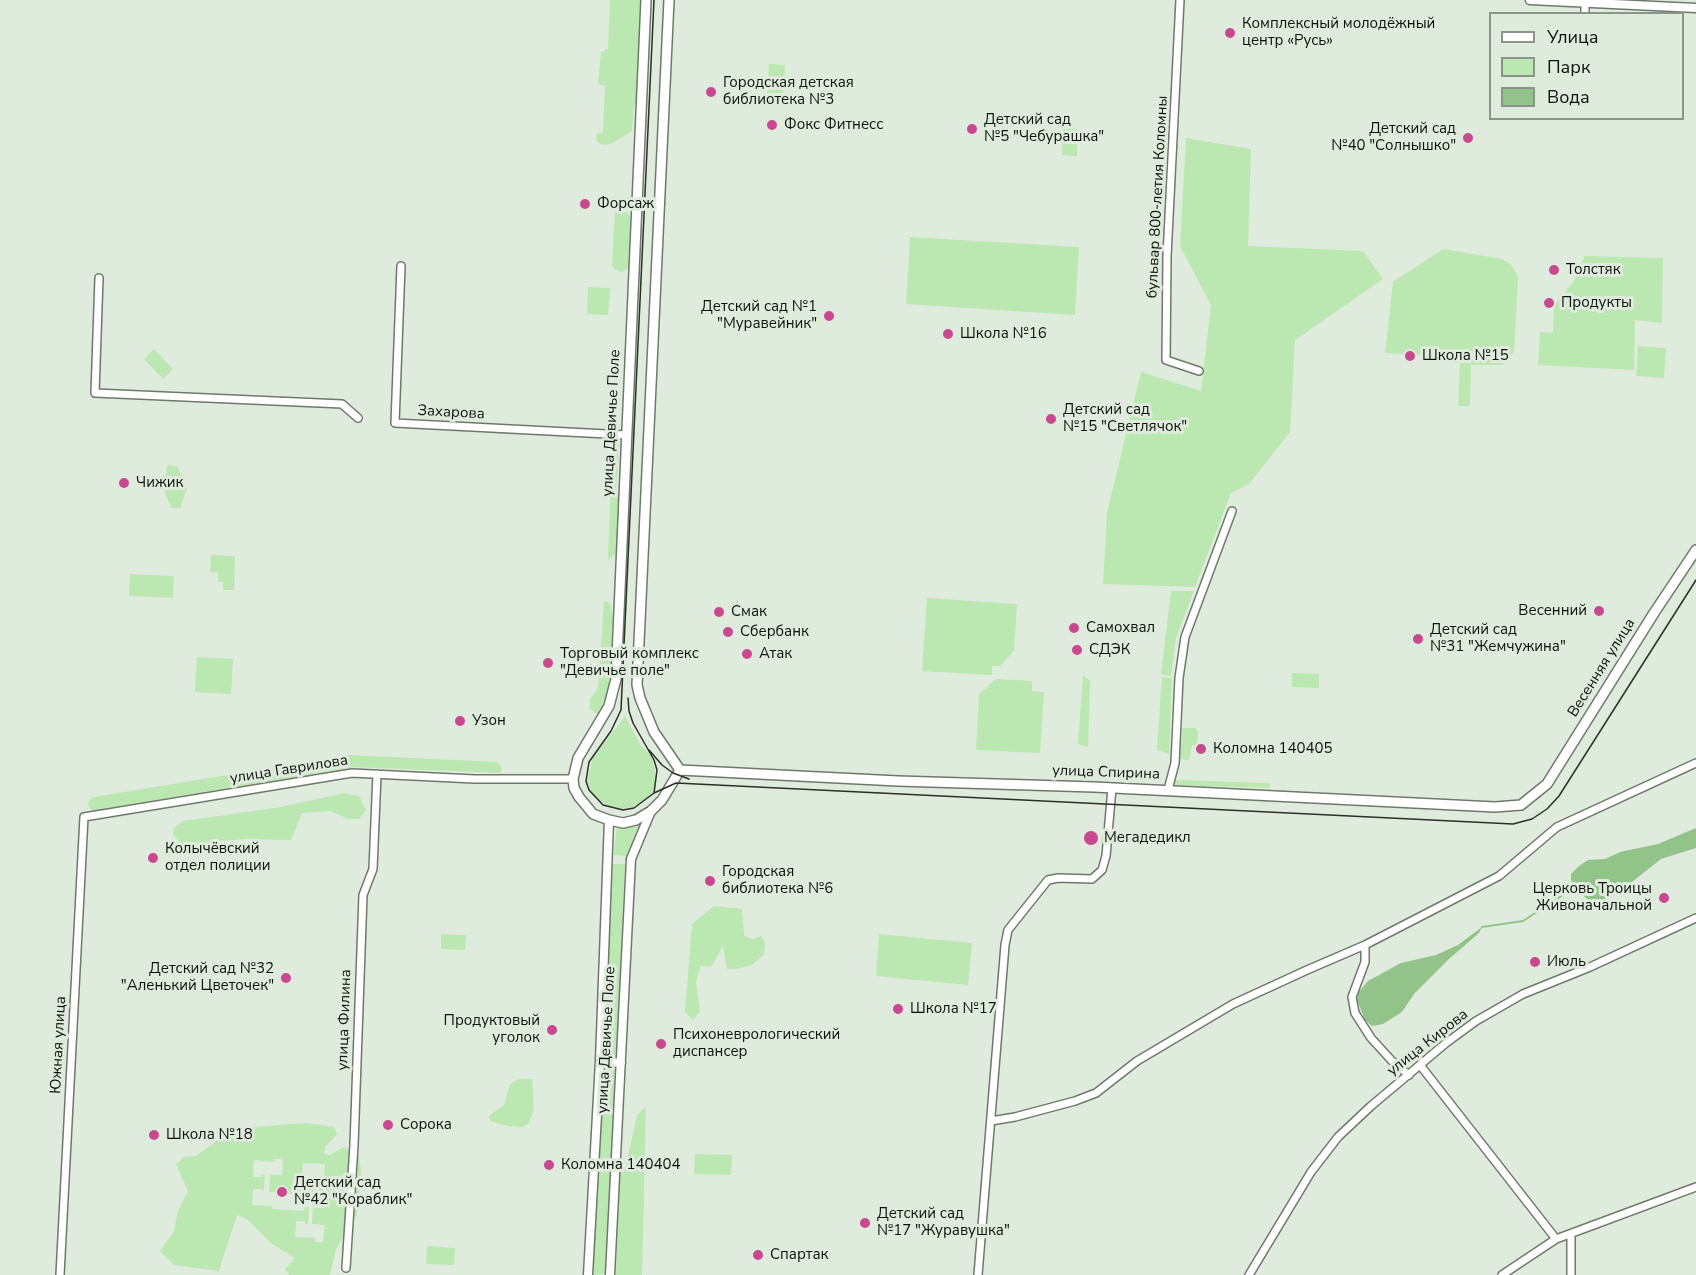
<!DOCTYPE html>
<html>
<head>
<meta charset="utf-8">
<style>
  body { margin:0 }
  #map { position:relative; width:1696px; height:1275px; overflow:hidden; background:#dfebdc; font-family:"Nunito Sans",sans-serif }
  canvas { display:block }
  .legend { position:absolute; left:1489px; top:12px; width:195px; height:108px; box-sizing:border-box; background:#dfebdc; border:2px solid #8b9489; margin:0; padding:8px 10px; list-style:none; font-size:18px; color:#0e120d }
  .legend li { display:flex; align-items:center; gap:12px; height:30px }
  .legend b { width:30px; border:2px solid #8b9489 }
</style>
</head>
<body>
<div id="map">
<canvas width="1696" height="1275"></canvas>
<ul class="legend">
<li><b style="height:8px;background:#fff"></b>Улица</li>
<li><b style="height:16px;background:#bae8b0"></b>Парк</li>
<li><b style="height:16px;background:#92c388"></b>Вода</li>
</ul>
</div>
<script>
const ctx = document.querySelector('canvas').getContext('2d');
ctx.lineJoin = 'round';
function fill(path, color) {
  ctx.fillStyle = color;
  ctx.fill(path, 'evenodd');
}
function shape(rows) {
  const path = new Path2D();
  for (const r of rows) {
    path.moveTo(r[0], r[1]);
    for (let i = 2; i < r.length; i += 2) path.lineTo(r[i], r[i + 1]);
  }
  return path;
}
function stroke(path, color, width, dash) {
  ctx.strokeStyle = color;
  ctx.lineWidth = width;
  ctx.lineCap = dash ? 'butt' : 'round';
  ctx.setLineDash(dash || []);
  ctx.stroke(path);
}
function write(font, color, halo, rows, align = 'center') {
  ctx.font = font + ' "Nunito Sans",sans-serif';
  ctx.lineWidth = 6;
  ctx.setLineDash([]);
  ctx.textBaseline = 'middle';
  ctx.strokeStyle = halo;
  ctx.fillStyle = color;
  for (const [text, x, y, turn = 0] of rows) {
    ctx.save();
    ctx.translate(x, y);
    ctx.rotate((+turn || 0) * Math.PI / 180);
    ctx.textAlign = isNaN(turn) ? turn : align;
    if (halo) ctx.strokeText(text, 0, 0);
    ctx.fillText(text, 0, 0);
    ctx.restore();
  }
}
fill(shape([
  [610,0,643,0,638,101,634,106,632,131,613,143,604,145,597,142,596,134,603,132,605,86,599,84,598,81,601,52,608,49],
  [769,64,785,65,783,99,767,98],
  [1063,129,1077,129,1077,156,1062,155],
  [1186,138,1251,149,1248,246,1363,251,1383,279,1295,340,1290,432,1249,484,1231,493,1195,587,1103,584,1107,513,1141,372,1201,391,1211,305,1180,246],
  [615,212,627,212,633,222,630,267,621,272,614,269,612,265],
  [910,237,1079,247,1075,315,906,304],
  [1443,249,1502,259,1512,265,1518,277,1514,351,1510,359,1502,365,1471,365,1470,406,1458,406,1460,363,1453,363,1453,357,1385,353,1393,282],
  [1585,256,1663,258,1662,323,1635,320,1634,370,1538,365,1540,332,1553,333,1554,306,1574,281],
  [588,287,610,288,608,315,587,314],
  [1638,346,1666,348,1664,378,1636,376],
  [154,349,173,369,163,379,144,359],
  [612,440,617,440,619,445,616,490,620,497,617,553,608,560],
  [167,465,177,466,187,488,180,508,172,508,165,494],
  [211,555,235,556,234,590,223,590,223,582,218,582,218,573,210,572],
  [130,574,174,576,173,598,129,596],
  [1171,591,1194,591,1176,638,1171,676,1161,674],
  [927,598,1017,604,1014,651,1000,666,992,666,992,675,922,671],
  [606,601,610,603,613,617,609,686,602,706,597,714,589,708,591,703,589,701,598,688,604,602],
  [197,657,233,659,231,694,195,692],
  [1292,673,1319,674,1319,688,1292,687],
  [1083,675,1090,681,1088,747,1078,744],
  [1162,677,1172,678,1169,754,1157,750],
  [996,679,1032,681,1032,691,1044,692,1040,753,976,750,979,694],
  [625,716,640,744,652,757,656,780,653,792,647,798,632,807,622,809,608,806,600,801,592,793,587,780,593,758],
  [1183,728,1195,728,1198,731,1197,745,1192,745,1189,760,1179,759],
  [349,755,498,762,502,769,500,773,354,767,95,810,91,810,88,805,90,799,94,797],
  [1176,780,1268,783,1271,784,1269,788,1176,785,1174,783],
  [344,793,359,796,366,810,359,819,348,819,331,811,302,813,291,840,248,839,220,841,208,849,183,848,173,834,174,828,183,821,281,807],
  [640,826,627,856,614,855,616,830,618,828],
  [612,864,625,864,618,1015,616,1057,613,1060,604,1058,603,1054],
  [714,906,742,909,744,936,753,939,761,936,765,943,764,954,752,965,736,969,727,969,723,946,711,967,701,966,696,981,700,1012,693,1020,685,1012,692,924],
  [441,934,466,935,465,950,441,949],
  [879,934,972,943,968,985,876,976],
  [606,1065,614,1065,616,1071,605,1274,593,1275,603,1068],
  [519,1079,532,1079,534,1109,529,1123,523,1127,507,1126,490,1121,489,1116,504,1105,510,1084],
  [646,1107,642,1275,616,1275,620,1171,625,1170,637,1115],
  [306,1123,334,1127,337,1134,325,1147,324,1154,330,1155,344,1147,359,1156,361,1170,359,1204,356,1216,336,1249,330,1275,289,1275,285,1269,295,1258,271,1243,248,1220,237,1215,219,1271,174,1265,160,1251,174,1231,178,1211,188,1191,176,1164,184,1157,196,1156,215,1142,227,1129],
  [275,1159,283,1159,282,1175,270,1175,269,1192,305,1194,306,1177,302,1176,303,1163,325,1164,324,1178,312,1177,311,1194,317,1195,318,1192,326,1192,325,1208,313,1208,312,1224,325,1225,323,1242,315,1242,315,1238,295,1237,296,1221,305,1221,305,1224,308,1224,309,1207,305,1207,304,1211,272,1209,272,1206,252,1205,253,1189,262,1189,264,1191,265,1175,262,1174,261,1177,253,1177,254,1160,274,1162],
  [695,1154,732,1155,731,1175,694,1174],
  [427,1246,455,1248,454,1265,426,1264]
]), '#bae8b0');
fill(shape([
  [1696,828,1696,848,1661,859,1618,893,1596,903,1587,899,1577,890,1571,880,1571,874,1579,866,1588,860,1605,859,1620,852,1658,844],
  [1482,927,1479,933,1449,959,1414,994,1402,1012,1383,1024,1372,1026,1365,1020,1357,1000,1358,993,1368,981,1401,963,1436,955,1458,945]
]), '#92c388');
stroke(shape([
  [1482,927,1523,921,1566,893]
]), '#92c388', 2);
const minor = shape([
  [1180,0,1167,256,1166,360,1199,371],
  [1585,14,1585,3],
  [401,266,395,423,626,435],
  [99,278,95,393,342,404,358,418],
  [1168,790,1175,763,1179,678,1185,637,1232,511],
  [1365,945,1365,962,1352,997,1355,1013,1371,1038,1392,1061,1409,1075],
  [1420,1065,1556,1239],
  [991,1121,1015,1117,1075,1101,1096,1093,1137,1061,1233,1004,1307,970,1365,945,1499,876,1557,827,1696,763],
  [346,1268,354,1145,363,895,373,869,377,774],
  [60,1275,84,817,352,773,474,779,573,779],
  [978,1275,1005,945,1008,930,1048,880,1058,878,1092,879,1102,870,1106,856,1112,788],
  [1249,1275,1311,1172,1338,1137,1371,1106,1446,1043,1476,1021,1523,994,1590,967,1696,918],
  [1502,1275,1556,1239,1696,1187],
  [1571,1275,1571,1234]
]);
const tertiary = shape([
  [1530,0,1696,8],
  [600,1061,621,1063],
  [588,1275,600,1061,609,820],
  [610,1275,631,859,651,811]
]);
const secondary = shape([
  [646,0,616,679,609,706,578,758,573,779,574,788,579,797,593,814,609,820,623,823,636,820,651,811,662,800,680,770],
  [669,0,637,685,640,698,654,732,680,770],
  [680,770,898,781,1094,787,1495,807,1521,805,1547,784,1654,613,1696,550]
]);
stroke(minor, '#6e796c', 10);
stroke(tertiary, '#6e796c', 11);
stroke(secondary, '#6e796c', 12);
stroke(minor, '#fff', 7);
stroke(tertiary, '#fff', 8);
stroke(secondary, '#fff', 9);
stroke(shape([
  [654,0,621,710,611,731,589,762,586,781,589,790,603,805,623,810,634,808,654,793,676,783,1513,824,1532,819,1547,809,1559,796,1696,580],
  [628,698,629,711,633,723,654,760,657,770,654,793],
  [649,750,662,765,673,773,689,779]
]), '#2b302a', 1.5);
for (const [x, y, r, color] of [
  [1230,33,6,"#ca488f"],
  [711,92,6,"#ca488f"],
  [772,125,6,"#ca488f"],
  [972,129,6,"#ca488f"],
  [1468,138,6,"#ca488f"],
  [585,204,6,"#ca488f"],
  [1554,270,6,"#ca488f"],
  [1549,303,6,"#ca488f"],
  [829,316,6,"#ca488f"],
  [948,334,6,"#ca488f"],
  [1410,356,6,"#ca488f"],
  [1051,419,6,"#ca488f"],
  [124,483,6,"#ca488f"],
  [1599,611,6,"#ca488f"],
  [719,612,6,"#ca488f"],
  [1074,628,6,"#ca488f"],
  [728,632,6,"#ca488f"],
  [1418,639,6,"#ca488f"],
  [1077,650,6,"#ca488f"],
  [747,654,6,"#ca488f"],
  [548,663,6,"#ca488f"],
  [460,721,6,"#ca488f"],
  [1201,749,6,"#ca488f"],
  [1091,838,8,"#ca488f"],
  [153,858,6,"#ca488f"],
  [710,881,6,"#ca488f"],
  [1664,898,6,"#ca488f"],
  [1535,962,6,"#ca488f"],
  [286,978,6,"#ca488f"],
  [898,1009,6,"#ca488f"],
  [552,1030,6,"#ca488f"],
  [661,1044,6,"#ca488f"],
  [388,1125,6,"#ca488f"],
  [154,1135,6,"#ca488f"],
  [549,1165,6,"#ca488f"],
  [282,1192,6,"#ca488f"],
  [865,1223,6,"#ca488f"],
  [758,1255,6,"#ca488f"]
]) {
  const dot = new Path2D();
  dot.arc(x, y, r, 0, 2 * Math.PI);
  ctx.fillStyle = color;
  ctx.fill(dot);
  stroke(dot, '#dfebdc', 2);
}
write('15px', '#0e120d', '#dfebdc', [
  ["Комплексный молодёжный",1242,24],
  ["центр «Русь»",1242,41],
  ["Городская детская",723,83],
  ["библиотека №3",723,100],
  ["Детский сад",984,120],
  ["№5 \"Чебурашка\"",984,137],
  ["Фокс Фитнесс",784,125],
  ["Детский сад",1456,129,"right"],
  ["№40 \"Солнышко\"",1456,146,"right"],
  ["Форсаж",597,204],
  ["Толстяк",1566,270],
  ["Продукты",1561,303],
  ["Детский сад №1",817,307,"right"],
  ["\"Муравейник\"",817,324,"right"],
  ["Школа №16",960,334],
  ["Школа №15",1422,356],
  ["Детский сад",1063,410],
  ["№15 \"Светлячок\"",1063,427],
  ["Чижик",136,483],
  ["Весенний",1587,611,"right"],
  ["Смак",731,612],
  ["Самохвал",1086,628],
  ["Детский сад",1430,630],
  ["№31 \"Жемчужина\"",1430,647],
  ["Сбербанк",740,632],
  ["СДЭК",1089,650],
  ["Торговый комплекс",560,654],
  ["\"Девичье поле\"",560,671],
  ["Атак",759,654],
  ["Узон",472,721],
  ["Коломна 140405",1213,749],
  ["Мегадедикл",1104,838],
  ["Колычёвский",165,849],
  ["отдел полиции",165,866],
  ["Городская",722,872],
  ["библиотека №6",722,889],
  ["Церковь Троицы",1652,889,"right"],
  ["Живоначальной",1652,906,"right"],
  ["Июль",1547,962],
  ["Детский сад №32",274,969,"right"],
  ["\"Аленький Цветочек\"",274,986,"right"],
  ["Школа №17",910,1009],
  ["Продуктовый",540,1021,"right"],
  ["уголок",540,1038,"right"],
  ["Психоневрологический",673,1035],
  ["диспансер",673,1052],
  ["Сорока",400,1125],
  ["Школа №18",166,1135],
  ["Коломна 140404",561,1165],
  ["Детский сад",294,1183],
  ["№42 \"Кораблик\"",294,1200],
  ["Детский сад",877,1214],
  ["№17 \"Журавушка\"",877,1231],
  ["Спартак",770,1255]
], 'left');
write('15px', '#0e120d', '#dfebdc', [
  ["бульвар 800-летия Коломны",1158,197,-87],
  ["Захарова",451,413,3],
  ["улица Девичье Поле",612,423,-87],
  ["Весенняя улица",1602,668,-58],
  ["улица Гаврилова",289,770,-9],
  ["улица Спирина",1106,773,2],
  ["улица Филина",345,1020,-88],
  ["улица Девичье Поле",607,1040,-87],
  ["улица Кирова",1428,1043,-38],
  ["Южная улица",59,1045,-87]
]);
</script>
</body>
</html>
